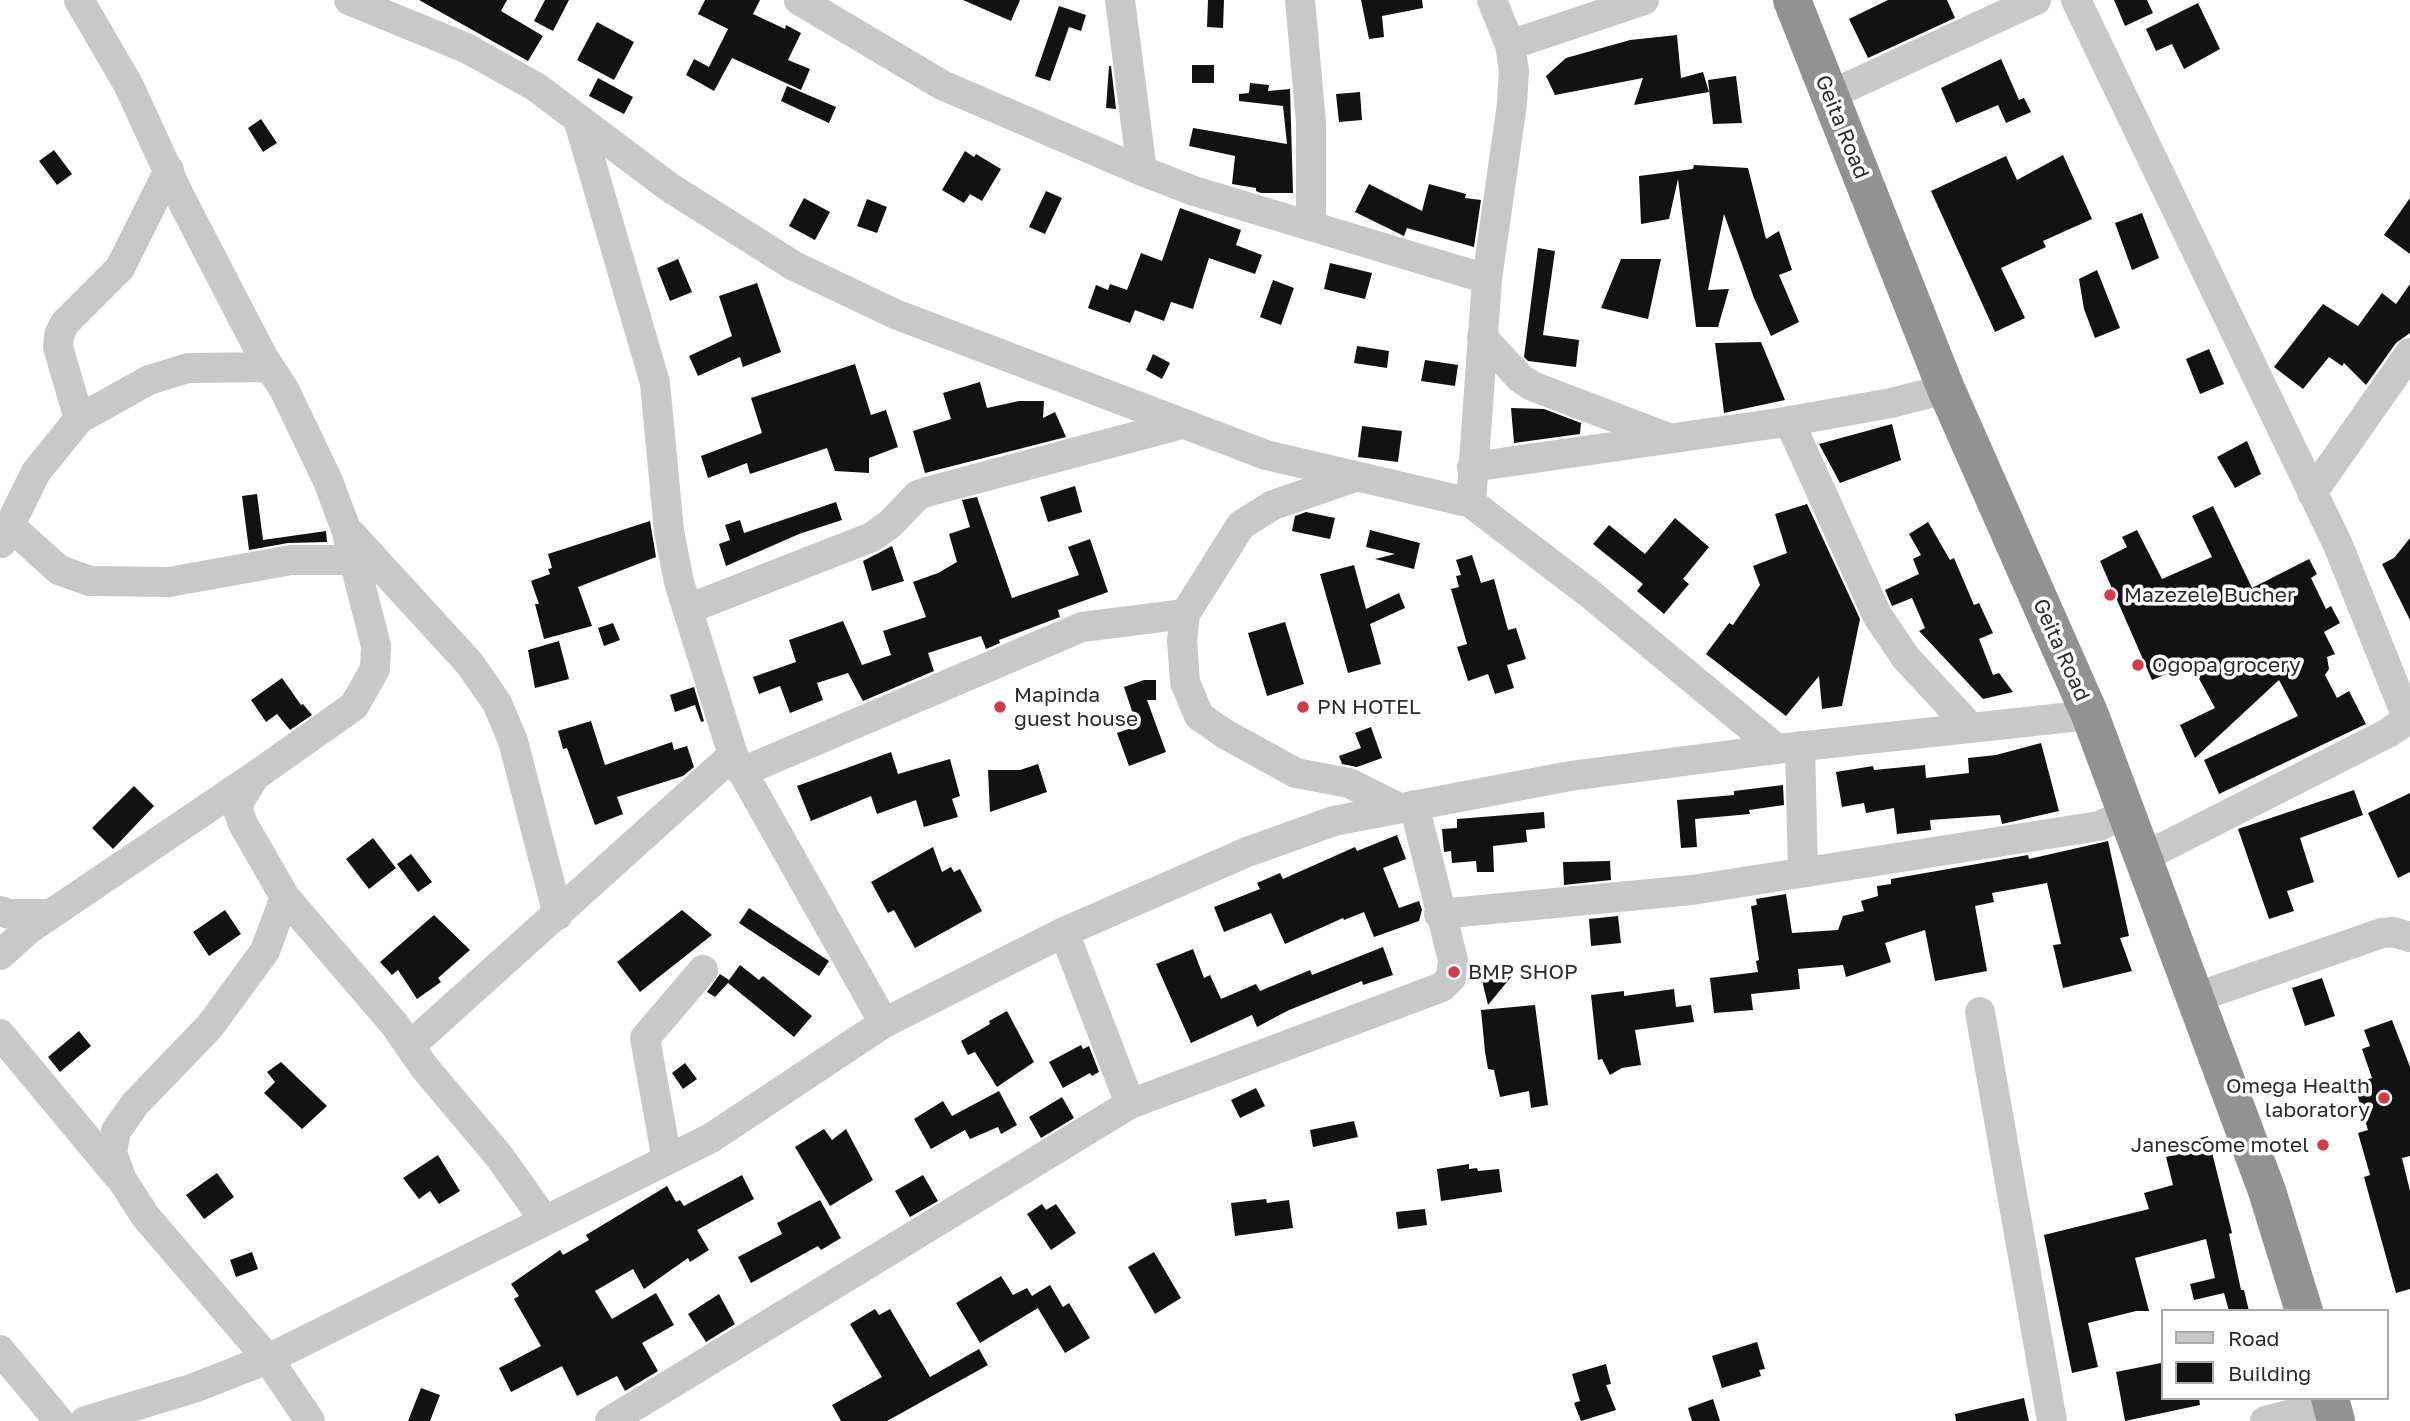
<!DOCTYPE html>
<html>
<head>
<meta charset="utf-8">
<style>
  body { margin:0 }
  #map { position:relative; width:2410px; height:1421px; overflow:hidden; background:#fff; font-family:"Golos Text",sans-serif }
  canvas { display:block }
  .legend { position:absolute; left:2161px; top:1309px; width:228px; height:91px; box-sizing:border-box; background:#fff; border:2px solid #aaa; margin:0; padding:9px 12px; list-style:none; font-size:21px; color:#2b2b2b }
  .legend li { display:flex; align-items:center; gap:14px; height:35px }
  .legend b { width:35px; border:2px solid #aaa }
</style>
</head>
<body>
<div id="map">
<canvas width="2410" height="1421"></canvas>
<ul class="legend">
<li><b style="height:9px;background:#c8c8c8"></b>Road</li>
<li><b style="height:19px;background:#121212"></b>Building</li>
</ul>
</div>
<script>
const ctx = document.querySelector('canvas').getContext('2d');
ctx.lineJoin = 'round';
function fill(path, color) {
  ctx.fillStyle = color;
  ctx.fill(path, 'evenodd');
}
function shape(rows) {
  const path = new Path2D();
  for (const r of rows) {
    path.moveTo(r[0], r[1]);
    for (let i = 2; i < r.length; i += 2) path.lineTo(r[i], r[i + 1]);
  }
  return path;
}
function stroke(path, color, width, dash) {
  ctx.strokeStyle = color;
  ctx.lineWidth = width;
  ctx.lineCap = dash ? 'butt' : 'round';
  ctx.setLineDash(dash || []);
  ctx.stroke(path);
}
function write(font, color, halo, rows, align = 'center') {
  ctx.font = font + ' "Golos Text",sans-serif';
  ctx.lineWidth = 7;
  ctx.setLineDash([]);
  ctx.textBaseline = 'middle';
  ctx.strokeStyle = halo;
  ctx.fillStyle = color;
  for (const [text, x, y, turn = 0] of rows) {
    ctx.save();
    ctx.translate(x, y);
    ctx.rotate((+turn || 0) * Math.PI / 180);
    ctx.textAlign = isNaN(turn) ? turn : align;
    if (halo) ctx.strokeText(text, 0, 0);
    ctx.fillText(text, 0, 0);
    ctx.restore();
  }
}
fill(shape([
  [419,0,507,0,501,11,543,36,528,61],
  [545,0,569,0,553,31,534,21],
  [705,0,760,0,753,14,785,29,786,25,801,33,788,60,810,69,801,90,732,58,714,91,686,75,694,59,709,67,728,29,698,14],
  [963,0,1020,0,1011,21],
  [1208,0,1224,0,1223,28,1207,27],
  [1361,0,1422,0,1423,8,1382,16,1384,37,1369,39],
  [1888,0,1947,0,1955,18,1868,58,1849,19],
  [2114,0,2147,0,2153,13,2125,26],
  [2198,3,2220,49,2184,69,2172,44,2156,51,2146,29],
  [1059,6,1086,15,1081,31,1069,27,1050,81,1035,76],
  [597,22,634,42,614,80,577,60],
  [1677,35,1681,78,1703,72,1709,92,1634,105,1643,78,1555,95,1546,76,1566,58,1630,40],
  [2001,59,2019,100,2024,98,2031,112,2006,123,1998,105,1956,123,1941,88],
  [1192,65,1214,65,1214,83,1192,83],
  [1109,66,1111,66,1116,109,1106,108],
  [1736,76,1742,123,1713,124,1708,80],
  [598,78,633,97,624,114,589,96],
  [1250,83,1269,85,1268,91,1290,89,1293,193,1261,193,1256,191,1256,188,1232,184,1235,156,1189,146,1193,128,1287,144,1283,106,1239,101,1239,94,1249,93],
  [787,86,836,107,829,123,781,101],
  [1360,92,1362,120,1339,122,1336,94],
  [261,119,277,143,263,152,248,128],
  [54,150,72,174,57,185,39,161],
  [965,151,974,157,976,154,1001,169,982,201,970,194,964,203,942,190],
  [2063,155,2092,219,2043,241,2046,247,2001,268,2025,318,1995,332,1931,191,2006,156,2017,180],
  [1694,165,1748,168,1766,239,1779,231,1792,270,1779,275,1799,322,1771,336,1754,298,1724,214,1708,290,1729,289,1718,327,1696,327,1678,179,1669,219,1641,224,1639,176,1693,169],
  [1369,184,1422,211,1429,184,1466,194,1465,198,1481,200,1474,247,1407,228,1404,236,1355,212],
  [1046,191,1062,198,1045,234,1029,227],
  [804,198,830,212,815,240,789,226],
  [2410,198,2410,254,2384,235],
  [867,199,887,207,877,233,857,226],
  [1180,208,1241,230,1236,245,1262,255,1255,274,1209,258,1193,309,1171,302,1164,321,1135,310,1130,323,1088,308,1096,285,1108,290,1110,284,1127,290,1141,253,1162,261],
  [2142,213,2159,258,2132,270,2115,223],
  [1538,248,1555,251,1543,335,1579,340,1576,367,1528,361,1524,357],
  [678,259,692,292,670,301,657,268],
  [1621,259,1661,259,1648,319,1601,308],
  [1330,263,1372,273,1365,299,1324,289],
  [2097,270,2120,328,2095,338,2084,309,2079,279],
  [1273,280,1294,288,1281,325,1260,317],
  [757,283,781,352,743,367,740,357,698,376,689,356,732,336,719,296],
  [2410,284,2410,333,2396,343,2366,385,2344,363,2342,366,2329,357,2303,389,2274,367,2323,304,2358,326,2382,293,2396,304],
  [1761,342,1785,400,1724,413,1715,343],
  [1357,346,1389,351,1387,368,1354,363],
  [2209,349,2224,384,2200,394,2186,359],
  [1153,354,1170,363,1162,379,1146,370],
  [1425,360,1458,365,1455,386,1421,381],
  [855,364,871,415,886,410,898,447,869,458,869,473,835,471,827,448,750,474,747,463,708,478,701,456,762,433,751,398],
  [980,382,987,408,1019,401,1044,401,1043,418,1055,412,1066,437,925,473,913,431,951,419,943,393],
  [1511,408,1544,409,1581,423,1580,434,1514,443],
  [1892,424,1901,460,1840,483,1819,444],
  [1362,426,1402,431,1398,462,1358,457],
  [2247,441,2261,474,2235,488,2217,457],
  [1075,486,1082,512,1048,522,1040,497],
  [257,494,263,540,326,531,327,542,288,543,249,550,242,496],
  [977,497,1012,598,1079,575,1068,547,1090,539,1108,592,1058,610,1060,617,999,640,1000,643,986,649,981,636,928,653,934,671,863,701,848,673,817,683,823,700,790,713,780,686,759,694,753,677,796,662,789,640,843,621,862,665,891,655,883,631,926,617,913,582,938,573,957,562,949,534,970,527,962,500],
  [836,502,842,520,799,534,726,566,719,544,730,540,725,525,740,520,744,533],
  [1807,504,1860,619,1842,706,1822,709,1819,676,1786,716,1706,654,1729,623,1733,625,1760,585,1753,566,1787,553,1775,514],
  [2213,506,2252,588,2309,559,2317,574,2311,578,2326,609,2331,606,2340,623,2324,632,2335,654,2327,657,2329,669,2325,675,2337,698,2349,691,2366,724,2219,794,2204,760,2298,716,2279,680,2195,758,2180,725,2215,708,2191,664,2152,680,2100,561,2127,547,2122,537,2137,530,2162,579,2212,557,2192,516],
  [1306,512,1335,518,1330,539,1292,531,1295,516],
  [1675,518,1709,547,1683,579,1689,584,1664,614,1637,591,1643,584,1593,544,1609,525,1645,554],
  [650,521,656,557,578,587,592,626,544,639,535,604,539,604,531,581,550,574,548,569,552,568,548,554],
  [1928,522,1950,560,1954,558,1974,605,1979,603,1993,633,1979,639,1993,675,1999,673,2013,692,1983,699,1919,631,1925,628,1912,598,1892,606,1885,590,1919,574,1913,559,1921,555,1909,534],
  [1370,530,1420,543,1414,569,1375,559,1395,554,1366,547],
  [2410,538,2410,620,2382,564,2394,558],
  [892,546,904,581,872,591,863,561],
  [1472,555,1481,583,1494,579,1508,630,1516,628,1526,659,1507,665,1514,688,1495,694,1488,674,1468,681,1457,647,1467,644,1451,589,1459,587,1456,576,1461,575,1456,560],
  [1354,565,1366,609,1399,593,1405,608,1370,624,1381,664,1348,673,1320,574],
  [1285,622,1304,684,1267,696,1248,633],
  [613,623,620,640,604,646,598,628],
  [559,641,569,679,535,688,528,650],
  [282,678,301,705,303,704,312,715,290,730,277,714,266,722,251,700],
  [1144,680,1156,680,1156,700,1147,700,1166,752,1129,766,1117,733,1137,726,1124,687],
  [694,687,704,721,701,722,695,705,675,712,670,695],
  [591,721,605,765,672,742,674,750,687,746,694,767,683,776,617,797,623,814,595,825,567,748,563,749,558,731],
  [1371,727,1382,758,1357,767,1342,764,1339,756,1361,748,1355,733],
  [2041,743,2059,811,2002,824,2000,815,1930,820,1931,830,1897,834,1894,808,1866,813,1864,803,1842,807,1836,772,1873,766,1874,770,1925,765,1926,778,1969,773,1968,758,1996,755],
  [891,752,898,774,950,759,960,796,952,799,958,817,924,827,916,800,877,814,871,796,811,821,797,786],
  [1038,764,1047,792,990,812,988,770,1020,770],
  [1783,785,1784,805,1749,810,1750,814,1695,819,1697,847,1681,848,1677,800,1734,795,1734,791],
  [134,786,154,806,113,849,92,828],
  [2354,790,2363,815,2300,838,2314,882,2287,891,2294,911,2269,919,2238,829],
  [2410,793,2410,872,2398,878,2368,813],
  [1544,812,1545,828,1526,830,1527,842,1493,846,1494,872,1477,872,1476,861,1452,863,1451,851,1444,852,1442,829,1457,828,1457,819],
  [1397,835,1406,859,1383,868,1399,908,1419,901,1422,910,1419,921,1374,937,1364,912,1344,920,1343,918,1285,944,1271,913,1224,932,1214,907,1260,889,1257,883,1280,873,1283,879,1355,847,1357,851],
  [373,838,396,868,369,889,346,859],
  [2108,841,2129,936,2120,938,2132,971,2063,988,2053,945,2061,944,2047,883,1992,893,1994,902,1975,906,1987,971,1935,981,1925,930,1885,943,1891,962,1846,977,1843,965,1798,969,1800,989,1751,994,1753,1010,1714,1013,1710,978,1758,972,1756,961,1759,960,1751,906,1757,905,1756,899,1786,894,1792,933,1838,930,1843,916,1864,911,1861,901,1878,896,1877,886,1891,884,1891,879,2028,855,2029,859],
  [933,847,942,872,951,867,954,872,960,869,982,911,915,948,894,910,888,913,871,882],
  [411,854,432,882,418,892,397,864],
  [1610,861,1611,880,1564,885,1563,862],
  [749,908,829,961,819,976,739,923],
  [225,910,241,934,209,956,193,932],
  [682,910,712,935,640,992,617,962],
  [434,915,470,950,438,978,441,982,417,999,398,970,392,975,380,962],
  [1618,916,1621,943,1591,946,1589,919],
  [1383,947,1393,975,1363,985,1362,981,1289,1010,1257,1027,1252,1015,1191,1043,1156,964,1193,949,1204,978,1210,975,1221,999,1256,984,1260,991,1310,970,1312,975],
  [740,965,759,980,763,976,812,1016,794,1037,728,983,715,997,707,992,720,974,729,980],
  [1516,971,1488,1005,1481,976],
  [2322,978,2335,1016,2305,1026,2292,988],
  [1674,989,1676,1007,1691,1005,1694,1022,1635,1030,1641,1065,1622,1068,1610,1075,1602,1059,1598,1060,1591,995,1624,991,1624,996],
  [1535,1005,1548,1105,1531,1108,1529,1091,1500,1097,1494,1070,1488,1069,1485,1052,1481,1010],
  [1007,1011,1034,1062,997,1087,975,1052,968,1055,961,1041,990,1024,989,1021],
  [2392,1020,2410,1067,2410,1156,2402,1158,2410,1191,2410,1289,2396,1293,2364,1177,2370,1175,2358,1133,2368,1130,2357,1094,2361,1093,2358,1082,2372,1078,2362,1049,2370,1046,2364,1030],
  [79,1031,91,1046,60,1072,48,1057],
  [1081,1045,1083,1049,1089,1046,1099,1072,1092,1076,1090,1073,1063,1088,1049,1062],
  [281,1062,327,1106,302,1129,264,1093,275,1082,267,1072],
  [685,1063,697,1079,683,1089,672,1073],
  [1256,1088,1265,1106,1240,1118,1231,1100],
  [999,1091,1017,1125,1001,1134,998,1127,970,1139,965,1130,931,1149,914,1119,943,1101,952,1116],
  [1062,1097,1074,1118,1041,1138,1029,1117],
  [1354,1121,1358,1137,1313,1147,1310,1130],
  [824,1129,832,1140,846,1129,873,1180,830,1206,795,1147],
  [2208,1136,2232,1233,2229,1234,2241,1290,2244,1290,2249,1311,2229,1311,2224,1293,2194,1300,2190,1284,2215,1278,2206,1239,2135,1258,2149,1311,2136,1311,2088,1323,2098,1367,2072,1373,2044,1235,2149,1209,2144,1193,2173,1185,2166,1157,2195,1150,2193,1140],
  [438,1155,460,1191,439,1204,430,1191,419,1199,403,1178],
  [1469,1164,1469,1169,1477,1168,1478,1171,1499,1169,1502,1192,1441,1201,1437,1169],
  [217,1173,234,1197,204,1219,186,1195],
  [742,1175,754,1199,697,1230,709,1250,690,1262,688,1258,644,1289,633,1269,595,1291,612,1319,656,1293,674,1325,642,1343,658,1371,625,1391,617,1376,577,1396,562,1366,511,1392,499,1368,541,1346,514,1299,519,1296,511,1284,560,1250,563,1255,589,1240,586,1235,667,1186,676,1202,680,1200,684,1206],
  [923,1175,938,1201,910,1217,895,1191],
  [1266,1199,1267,1203,1289,1200,1293,1228,1235,1236,1231,1203],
  [820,1200,841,1238,821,1250,818,1246,751,1283,738,1257,782,1234,777,1223],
  [1042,1204,1046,1210,1056,1204,1076,1233,1051,1250,1027,1214],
  [1425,1209,1427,1225,1398,1229,1396,1212],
  [252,1252,258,1269,236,1277,230,1260],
  [1154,1252,1181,1298,1155,1314,1128,1267],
  [1001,1276,1013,1295,1027,1288,1032,1296,1050,1285,1063,1307,1069,1303,1090,1338,1065,1353,1033,1300,1038,1308,980,1343,956,1303],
  [719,1294,735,1324,706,1342,688,1314],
  [875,1309,879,1315,890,1309,930,1377,979,1349,988,1365,887,1421,841,1421,832,1405,882,1377,850,1324],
  [1757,1342,1765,1369,1759,1370,1761,1376,1722,1388,1712,1356],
  [2161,1363,2163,1398,2199,1398,2200,1405,2125,1421,2116,1372],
  [1606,1364,1611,1384,1606,1385,1616,1410,1581,1421,1574,1403,1580,1401,1572,1374],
  [421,1388,440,1395,430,1421,408,1421],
  [2024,1398,2029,1421,1956,1421,1955,1414],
  [1713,1399,1720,1421,1692,1421,1688,1408]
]), '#121212');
stroke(shape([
  [79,0,129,86,178,193,263,357,284,389,328,481,346,529,376,646,375,669,354,706,255,776,240,800,238,810,243,824,285,897,395,1025,424,1067,499,1156,545,1221],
  [349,0,466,48,536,87,669,187,794,266,895,314,1266,455,1471,503,1589,593,1777,749],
  [799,0,942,85,1142,171,1194,191,1487,279],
  [1120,0,1142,171],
  [1300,0,1311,123,1311,226],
  [2076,0,2338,545,2408,720],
  [1510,45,1644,0],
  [1830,95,2036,0],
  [579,122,655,383,669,531,679,582,733,755,884,1023],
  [1482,337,1520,378,1532,386,1666,437],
  [79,419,58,347,59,335,65,323,120,268,169,170],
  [1789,421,1877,615,1906,658,1971,728],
  [1472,467,1779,423,1891,403,1946,389],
  [1355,477,1273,505,1241,525,1185,614,1182,641,1185,682,1199,716,1225,734,1296,773,1349,783,1399,808],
  [2312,493,2410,353],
  [1471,503,1487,279,1512,104,1514,70,1510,45,1492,0],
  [9,525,59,570,90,581,169,582,291,560,355,560],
  [351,534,470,664,497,703,513,741,558,915],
  [1,543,36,472,79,419,149,380,188,368,269,367],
  [688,609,872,537,890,524,918,495,930,491,1182,424],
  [1800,746,1803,872],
  [742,772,1082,627,1185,614],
  [2142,858,2388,733,2410,718],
  [285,897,265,951,210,1026,135,1104,116,1131,112,1153,122,1180,146,1217,268,1359,310,1421],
  [0,911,9,914,51,914],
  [1439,914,1692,890,2099,826,2126,814],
  [1064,932,1130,1104],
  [0,955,29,929,252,778],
  [2197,997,2382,933,2393,932,2410,937],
  [1980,1012,2052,1421],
  [0,1034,118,1176],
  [410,1046,733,755],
  [667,1160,645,1038,703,970],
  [0,1350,59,1421],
  [85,1421,194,1388,268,1359,711,1138,884,1023,1064,932,1247,852,1334,821,1570,776,1777,749,2090,715],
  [610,1421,1130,1104,1442,987,1451,978,1453,960,1414,805],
  [2265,1421,2332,1404]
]), '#c8c8c8', 30);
stroke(shape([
  [1792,0,1946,389,2090,715,2267,1191,2304,1311],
  [2330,1398,2336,1421]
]), '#929292', 38);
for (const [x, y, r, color] of [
  [2110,595,7,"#d63a4a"],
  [2138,665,7,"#d63a4a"],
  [1000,707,7,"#d63a4a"],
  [1303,707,7,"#d63a4a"],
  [1454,972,7,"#d63a4a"],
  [2384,1098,7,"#d63a4a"],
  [2323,1145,7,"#d63a4a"]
]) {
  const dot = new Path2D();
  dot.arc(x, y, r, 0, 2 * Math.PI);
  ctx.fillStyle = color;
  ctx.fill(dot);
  stroke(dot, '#fff', 2.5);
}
write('21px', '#2b2b2b', '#fff', [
  ["Geita Road",1842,127,68],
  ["Geita Road",2061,650,66]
]);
write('21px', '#2b2b2b', '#fff', [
  ["Mazezele Bucher",2124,595],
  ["Ogopa grocery",2152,665],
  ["Mapinda",1014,695],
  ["guest house",1014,719],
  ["PN HOTEL",1317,707],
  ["BMP SHOP",1468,972],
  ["Omega Health",2370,1086,"right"],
  ["laboratory",2370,1110,"right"],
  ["Janescome motel",2309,1145,"right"]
], 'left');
</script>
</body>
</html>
